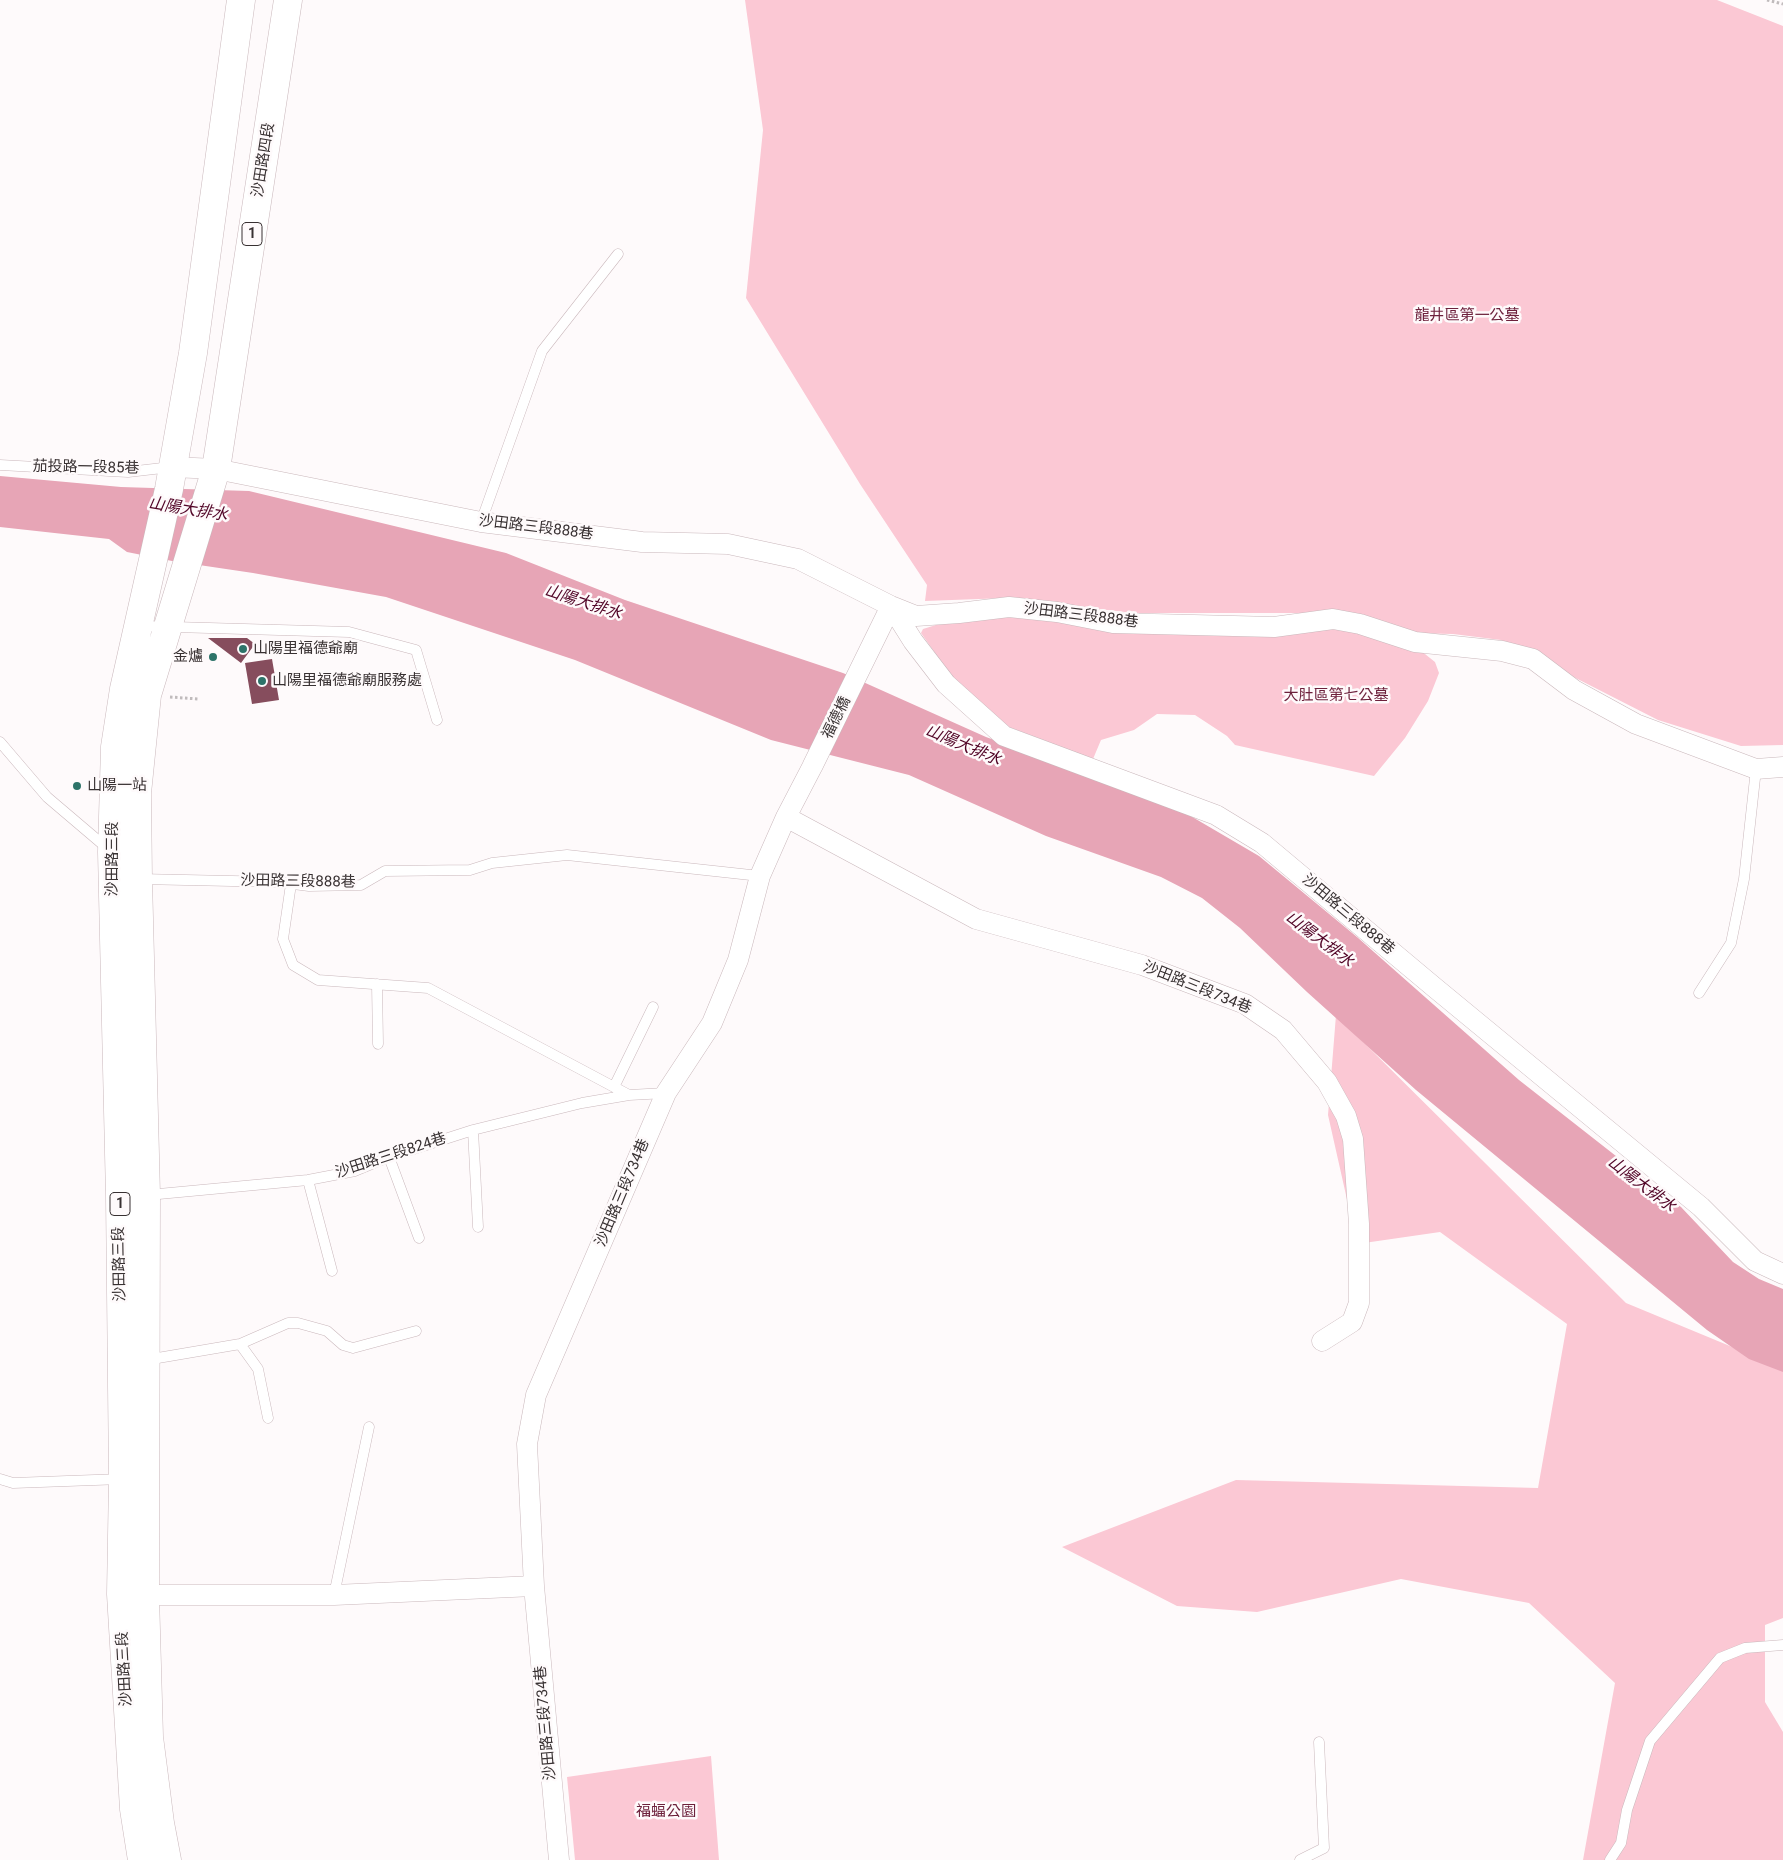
<!DOCTYPE html>
<html>
<head>
<meta charset="utf-8">
<style>
  body { margin:0 }
  canvas { display:block; background:#fefafb }
</style>
</head>
<body>
<canvas width="1783" height="1860"></canvas>
<script>
const ctx = document.querySelector('canvas').getContext('2d');
ctx.lineJoin = 'round';
function fill(path, color) {
  ctx.fillStyle = color;
  ctx.fill(path, 'evenodd');
}
function shape(rows) {
  const path = new Path2D();
  for (const r of rows) {
    path.moveTo(r[0], r[1]);
    for (let i = 2; i < r.length; i += 2) path.lineTo(r[i], r[i + 1]);
  }
  return path;
}
function stroke(path, color, width, dash) {
  ctx.strokeStyle = color;
  ctx.lineWidth = width;
  ctx.lineCap = dash ? 'butt' : 'round';
  ctx.setLineDash(dash || []);
  ctx.stroke(path);
}
function write(font, color, halo, rows, align = 'center') {
  ctx.font = font + ' Roboto,"Noto Sans TC",sans-serif';
  ctx.lineWidth = 5;
  ctx.setLineDash([]);
  ctx.textBaseline = 'middle';
  ctx.strokeStyle = halo;
  ctx.fillStyle = color;
  for (const [text, x, y, turn = 0] of rows) {
    ctx.save();
    ctx.translate(x, y);
    ctx.rotate((+turn || 0) * Math.PI / 180);
    ctx.textAlign = isNaN(turn) ? turn : align;
    if (halo) ctx.strokeText(text, 0, 0);
    ctx.fillText(text, 0, 0);
    ctx.restore();
  }
}
fill(shape([
  [745,0,1717,0,1783,26,1783,745,1741,746,1658,720,1501,640,1453,634,1411,633,1354,613,1133,613,1006,598,925,601,927,585,860,484,746,298,763,130],
  [989,616,1352,626,1420,650,1435,662,1439,673,1428,701,1405,738,1374,776,1235,745,1227,736,1195,715,1157,714,1134,730,1101,740,1093,759,1006,726,963,693,921,633,923,629,936,625],
  [1336,1015,1626,1303,1783,1368,1783,1618,1765,1625,1765,1702,1783,1732,1783,1860,1583,1860,1615,1683,1529,1603,1401,1579,1257,1612,1177,1606,1062,1547,1236,1480,1538,1488,1567,1324,1440,1232,1357,1244,1328,1115],
  [711,1756,719,1860,575,1860,567,1777]
]), '#fbc8d4');
fill(shape([
  [0,476,121,487,249,491,506,553,625,600,843,673,986,737,1165,801,1259,856,1357,937,1519,1080,1681,1207,1733,1262,1759,1279,1783,1289,1783,1372,1749,1359,1707,1330,1416,1090,1307,992,1240,928,1202,898,1161,877,1046,836,909,775,771,740,575,660,386,597,253,573,172,561,127,552,109,539,0,527]
]), '#e7a5b6');
fill(shape([
  [208,638,247,638,255,644,241,663],
  [272,659,279,700,252,704,245,663]
]), '#864d5d');
const lane = shape([
  [0,465,128,472,171,467],
  [481,522,542,351,618,254],
  [139,626,349,632,416,650,437,720],
  [0,742,47,797,107,848],
  [139,879,278,882,309,886,361,885,385,871,470,870,492,863,567,855,760,876],
  [291,884,283,939,293,965,318,980,428,988,629,1095],
  [377,984,378,1044],
  [1699,993,1731,943,1744,879,1756,769],
  [614,1087,653,1007],
  [473,1130,478,1227],
  [389,1157,419,1238],
  [308,1180,332,1271],
  [148,1195,308,1180,355,1171,389,1157,473,1130,582,1103,629,1095,666,1093],
  [240,1344,258,1369,268,1418],
  [146,1360,240,1344,288,1323,298,1323,327,1331,343,1345,353,1348,416,1331],
  [0,1479,13,1483,122,1479],
  [334,1595,369,1427],
  [1300,1860,1324,1848,1319,1742],
  [1610,1860,1621,1843,1627,1810,1650,1741,1720,1658,1745,1648,1783,1645]
]);
const street = shape([
  [172,467,216,469,481,522,642,542,728,544,798,559,891,606,916,616,959,613,1009,607,1057,612,1113,623,1274,627,1333,619,1360,624,1415,642,1502,651,1533,659,1574,690,1636,724,1756,769,1783,767],
  [891,606,913,641,946,684,1004,736,1216,815,1262,843,1434,987,1701,1207,1755,1261,1783,1274],
  [786,817,976,919,1142,965,1245,1004,1283,1030,1327,1082,1346,1116,1353,1139,1359,1224,1359,1303,1352,1322,1322,1341],
  [133,1595,334,1595,534,1586],
  [559,1860,534,1586,527,1444,536,1395,666,1093,712,1023,738,960,760,876,786,817,812,767,891,606]
]);
const primary = shape([
  [142,1860,134,1809,121,1594,123,1479,120,1196,112,852,115,747,124,689,169,489,193,353,241,0],
  [167,1860,160,1823,149,1737,145,1596,146,1195,138,879,137,793,147,695,216,469,288,0]
]);
stroke(lane, '#cab8bc', 11);
stroke(street, '#cab8bc', 21);
stroke(primary, '#cab8bc', 29);
stroke(shape([
  [1767,0,1783,4],
  [170,697,198,699]
]), '#c0bbbc', 3, [2.5, 2.5]);
stroke(lane, '#fff', 10);
stroke(street, '#fff', 20);
stroke(primary, '#fff', 28);
for (const [x, y, r, color] of [
  [243,649,5,"#2d7369"],
  [213,657,5,"#2d7369"],
  [262,681,5,"#2d7369"],
  [77,786,5,"#2d7369"]
]) {
  const dot = new Path2D();
  dot.arc(x, y, r, 0, 2 * Math.PI);
  ctx.fillStyle = color;
  ctx.fill(dot);
  stroke(dot, '#fefafb', 2);
}
for (const [x, y, w] of [
  [252,234,20],
  [120,1204,20]
]) {
  const box = new Path2D();
  box.roundRect(x - w / 2, y - 11.5, w, 23, 4);
  ctx.fillStyle = '#fefafb';
  ctx.fill(box);
  stroke(box, '#383132', 1);
}
write('bold 14px', '#383132', null, [
  ["1",252,234],
  ["1",120,1204]
]);
write('15px', '#383132', '#fefafb', [
  ["沙田路四段",264,160,-81],
  ["茄投路一段85巷",86,468,1],
  ["沙田路三段888巷",536,528,7],
  ["沙田路三段888巷",1081,616,7],
  ["福德橋",837,718,-64],
  ["沙田路三段",113,859,-90],
  ["沙田路三段888巷",298,882,1],
  ["沙田路三段888巷",1348,915,40],
  ["沙田路三段734巷",1197,988,22],
  ["沙田路三段824巷",391,1156,-18],
  ["沙田路三段734巷",623,1193,-67],
  ["沙田路三段",120,1264,-91],
  ["沙田路三段",125,1669,-93],
  ["沙田路三段734巷",546,1723,-95]
]);
write('15px', '#6d213c', '#fefafb', [
  ["龍井區第一公墓",1467,316],
  ["大肚區第七公墓",1336,696],
  ["福蝠公園",666,1812]
]);
write('15px', '#383132', '#fefafb', [
  ["山陽里福德爺廟",253,649],
  ["金爐",203,657,"right"],
  ["山陽里福德爺廟服務處",272,681],
  ["山陽一站",87,786]
], 'left');
write('italic 16px', '#510426', '#fefafb', [
  ["山陽大排水",188,510,9],
  ["山陽大排水",583,603,18],
  ["山陽大排水",963,746,23],
  ["山陽大排水",1319,940,37],
  ["山陽大排水",1641,1185,37]
]);
</script>
</body>
</html>
